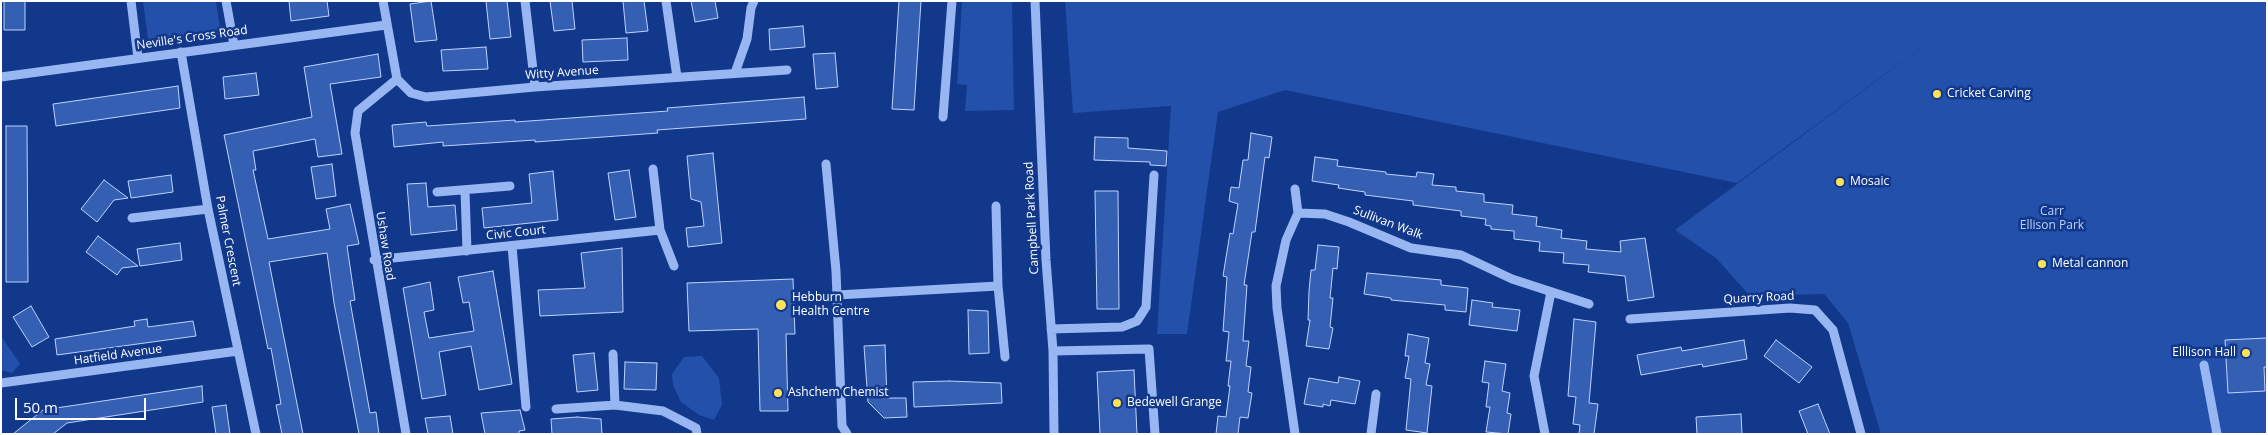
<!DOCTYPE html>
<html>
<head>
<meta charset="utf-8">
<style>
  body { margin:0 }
  #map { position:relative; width:2268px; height:435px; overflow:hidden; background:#11388b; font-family:"Open Sans",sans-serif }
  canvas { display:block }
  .frame { position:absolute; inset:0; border:2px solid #fff; pointer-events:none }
  .scale { position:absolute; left:15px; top:398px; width:131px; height:22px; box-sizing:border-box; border:2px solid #fff; border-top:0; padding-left:6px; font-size:15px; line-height:18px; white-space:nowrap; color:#fff; -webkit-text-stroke:4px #11388b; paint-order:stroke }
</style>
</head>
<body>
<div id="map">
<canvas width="2268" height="435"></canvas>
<div class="frame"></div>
<div class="scale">50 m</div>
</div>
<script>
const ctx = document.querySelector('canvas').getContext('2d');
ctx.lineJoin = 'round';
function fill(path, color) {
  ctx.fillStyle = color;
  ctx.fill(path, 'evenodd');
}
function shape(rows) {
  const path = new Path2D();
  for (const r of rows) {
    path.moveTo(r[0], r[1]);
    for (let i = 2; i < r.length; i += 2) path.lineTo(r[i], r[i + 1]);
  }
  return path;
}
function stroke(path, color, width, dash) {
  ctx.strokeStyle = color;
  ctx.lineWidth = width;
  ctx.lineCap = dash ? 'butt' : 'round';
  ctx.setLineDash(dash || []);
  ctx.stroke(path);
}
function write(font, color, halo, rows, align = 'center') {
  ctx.font = font + ' "Open Sans",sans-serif';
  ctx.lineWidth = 5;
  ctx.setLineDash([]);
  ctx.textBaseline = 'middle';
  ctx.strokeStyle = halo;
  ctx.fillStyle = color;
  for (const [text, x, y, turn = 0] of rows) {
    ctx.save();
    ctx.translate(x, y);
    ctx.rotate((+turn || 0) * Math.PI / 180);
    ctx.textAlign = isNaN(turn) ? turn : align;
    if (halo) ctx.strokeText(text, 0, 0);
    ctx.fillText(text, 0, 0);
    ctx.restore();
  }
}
fill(shape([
  [143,1,216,1,221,35,149,46],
  [962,1,1012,1,1014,110,965,111,967,85,957,84],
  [1065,1,2267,1,2267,434,1881,434,1848,323,1824,294,1750,296,1716,258,1675,230,1949,27,1737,183,1285,90,1218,112,1187,334,1157,334,1171,106,1073,113],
  [1,336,20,364,12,373,1,370],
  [702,356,719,378,722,405,714,420,699,415,681,402,673,385,672,374,684,357]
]), '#2350aa');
const building = shape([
  [4,1,25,1,25,30,4,30,4,1],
  [289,1,327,1,329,16,291,21,289,1],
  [431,1,437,40,415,42,410,4,431,1],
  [486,1,507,1,511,37,490,39,486,1],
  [550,1,572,1,575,29,554,31,550,1],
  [623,1,644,1,648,31,626,33,623,1],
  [691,1,715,1,718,18,695,22,691,1],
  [899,1,921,1,914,110,892,109,899,1],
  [803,26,805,47,770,50,769,29,803,26],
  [627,38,628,60,583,62,582,40,627,38],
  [486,47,488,69,443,71,441,50,486,47],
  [835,53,838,87,816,89,813,54,835,53],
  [378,54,381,77,330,84,342,154,318,157,315,139,253,151,256,170,253,170,268,239,330,229,326,209,350,204,359,244,347,246,355,300,350,301,370,413,376,412,379,434,359,434,334,303,327,253,269,262,303,434,282,434,276,405,281,404,271,348,268,349,224,135,312,117,304,67,378,54],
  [256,73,259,95,225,99,223,77,256,73],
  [178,86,180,108,56,126,53,104,178,86],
  [804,97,806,119,657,130,658,133,535,142,535,140,443,146,443,142,394,147,392,125,426,122,427,126,515,120,515,122,668,111,667,108,804,97],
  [6,126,27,126,28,282,6,282,6,126],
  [1251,133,1272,137,1269,158,1265,157,1255,232,1252,232,1244,285,1247,285,1243,341,1249,341,1246,366,1251,367,1248,392,1252,393,1248,418,1240,417,1238,434,1216,434,1218,416,1226,417,1230,386,1228,386,1231,361,1226,361,1229,332,1223,331,1227,277,1223,276,1230,233,1233,234,1238,204,1229,201,1231,187,1239,188,1243,160,1248,160,1251,133],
  [1095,137,1128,138,1128,148,1167,151,1166,166,1150,165,1150,162,1094,160,1095,137],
  [713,153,722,243,688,247,686,228,704,226,701,202,691,199,687,156,713,153],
  [1315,157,1338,160,1337,166,1386,172,1386,174,1416,177,1417,172,1434,174,1432,185,1456,187,1456,191,1484,194,1484,202,1513,205,1512,214,1537,217,1536,226,1562,230,1561,238,1587,241,1586,249,1621,252,1620,241,1645,238,1654,297,1628,301,1625,276,1588,272,1589,265,1563,263,1564,253,1539,251,1540,242,1514,239,1514,231,1491,229,1491,226,1485,225,1486,219,1461,216,1461,211,1413,205,1413,201,1365,195,1365,192,1338,188,1339,185,1312,181,1315,157],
  [332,164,336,196,316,199,311,167,332,164],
  [629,170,636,217,615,220,608,173,629,170],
  [553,171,558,220,484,228,482,208,532,203,529,174,553,171],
  [171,175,173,192,131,198,128,181,171,175],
  [104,180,128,198,114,200,97,222,81,209,104,180],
  [426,183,428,207,455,205,457,230,411,235,407,184,426,183],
  [1095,191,1118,191,1119,309,1097,309,1095,191],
  [98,236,138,266,122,268,117,275,86,252,98,236],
  [180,243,182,260,140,266,137,249,180,243],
  [1318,245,1339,247,1337,269,1333,268,1330,298,1333,298,1330,327,1333,328,1329,349,1306,346,1310,320,1308,320,1309,291,1311,270,1315,270,1318,245],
  [622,248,623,312,540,316,538,290,585,288,581,253,622,248],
  [493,271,512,384,479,390,471,346,439,352,446,395,422,399,403,288,430,282,434,310,424,312,429,338,474,331,469,302,463,303,458,277,493,271],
  [1367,273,1441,280,1441,285,1468,288,1466,312,1445,310,1445,305,1391,300,1391,298,1364,294,1367,273],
  [793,279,795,334,786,334,788,411,760,411,758,329,689,331,687,283,793,279],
  [1472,300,1493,303,1492,307,1520,310,1517,331,1469,325,1472,300],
  [31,306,49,337,32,347,13,317,31,306],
  [968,310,988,311,989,353,969,354,968,310],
  [147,319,148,327,193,321,196,336,57,355,55,339,135,326,134,321,147,319],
  [1574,319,1596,322,1589,403,1598,404,1594,434,1579,434,1580,425,1573,424,1576,397,1568,396,1574,319],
  [1408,334,1429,338,1425,363,1430,364,1426,385,1432,386,1427,433,1406,430,1411,379,1405,378,1409,356,1405,356,1408,334],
  [2267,338,2267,367,2264,367,2265,391,2228,393,2225,340,2267,338],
  [1744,340,1747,359,1703,367,1702,364,1641,375,1637,355,1681,347,1682,351,1744,340],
  [1776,340,1812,367,1799,383,1764,356,1776,340],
  [885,345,887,398,906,398,907,417,884,418,868,402,864,346,885,345],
  [594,353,598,390,577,392,573,355,594,353],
  [1485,361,1506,364,1502,391,1510,393,1507,413,1511,414,1508,434,1486,432,1490,407,1486,407,1489,383,1482,382,1485,361],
  [625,362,657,363,656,390,624,389,625,362],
  [1134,370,1137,434,1100,434,1097,372,1134,370],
  [1339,377,1360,381,1355,404,1331,400,1330,406,1323,404,1323,407,1304,404,1309,378,1338,383,1339,377],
  [949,381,1001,383,1002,403,914,407,913,382,949,381],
  [202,386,203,402,67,423,53,434,13,434,43,410,202,386],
  [1818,404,1830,434,1808,434,1799,411,1818,404],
  [226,405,230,434,216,434,212,407,226,405],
  [520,410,525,430,519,431,519,434,485,434,481,413,520,410],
  [1741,414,1742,434,1697,434,1696,417,1741,414],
  [450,416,453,434,428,434,425,418,450,416],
  [577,417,601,419,602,434,552,434,551,419,577,417]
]);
fill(building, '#355fb2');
stroke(building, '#bed3fd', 1);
stroke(shape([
  [131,1,138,58],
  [226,1,234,45],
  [383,1,397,79],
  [525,1,535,87],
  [666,1,677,77],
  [1035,1,1046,260,1053,351,1054,434],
  [181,52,208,209,256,434],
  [735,73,747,39,751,8,754,1],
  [1,77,386,25],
  [397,79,411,93,426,97,535,87,787,70],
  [397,79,358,111,355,133,406,434],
  [943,117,952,1],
  [826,164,836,271,842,426,847,434],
  [653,169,660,230,674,266],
  [1295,189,1298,213,1286,240,1276,286,1277,308,1295,434],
  [465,191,467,251],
  [437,192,510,186],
  [996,206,998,286,1005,357],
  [1298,213,1325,214,1349,222,1411,248,1461,255,1512,279,1589,304],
  [132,218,208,209],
  [512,246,526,407],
  [374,260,660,230],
  [837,295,998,286],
  [1630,319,1790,308,1815,310,1833,330,1861,434],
  [1051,329,1122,327,1137,321,1146,307,1154,175],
  [1053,351,1149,349,1155,434],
  [613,354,615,405],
  [2204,365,2217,434],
  [1,383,238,351],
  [556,409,615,405,663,411,696,428,697,434],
  [1371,434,1376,394],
  [1545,434,1534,376,1551,292]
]), '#98b6f1', 9);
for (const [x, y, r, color] of [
  [1937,94,5,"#ffe258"],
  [1840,182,5,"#ffe258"],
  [2042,264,5,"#ffe258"],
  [781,305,6,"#ffe258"],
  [2246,353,5,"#ffe258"],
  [778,393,5,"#ffe258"],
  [1117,403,5,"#ffe258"]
]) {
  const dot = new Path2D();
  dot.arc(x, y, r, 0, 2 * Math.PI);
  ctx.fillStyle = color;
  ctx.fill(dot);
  stroke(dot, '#11388b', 2);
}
write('12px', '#fff', '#11388b', [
  ["Neville's Cross Road",192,38,-8],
  ["Witty Avenue",562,73,-4],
  ["Campbell Park Road",1032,218,-93],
  ["Sullivan Walk",1388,223,21],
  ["Civic Court",516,233,-6],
  ["Palmer Crescent",228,241,79],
  ["Ushaw Road",385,246,81],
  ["Quarry Road",1759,298,-3],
  ["Hatfield Avenue",118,355,-8]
]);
write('12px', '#fff', '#11388b', [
  ["Cricket Carving",1947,94],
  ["Mosaic",1850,182],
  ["Metal cannon",2052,264],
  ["Hebburn",792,298],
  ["Health Centre",792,312],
  ["Elllison Hall",2236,353,"right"],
  ["Ashchem Chemist",788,393],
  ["Bedewell Grange",1127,403]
], 'left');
write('12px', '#bed3fd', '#11388b', [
  ["Carr",2052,212],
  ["Ellison Park",2052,226]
]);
</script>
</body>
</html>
